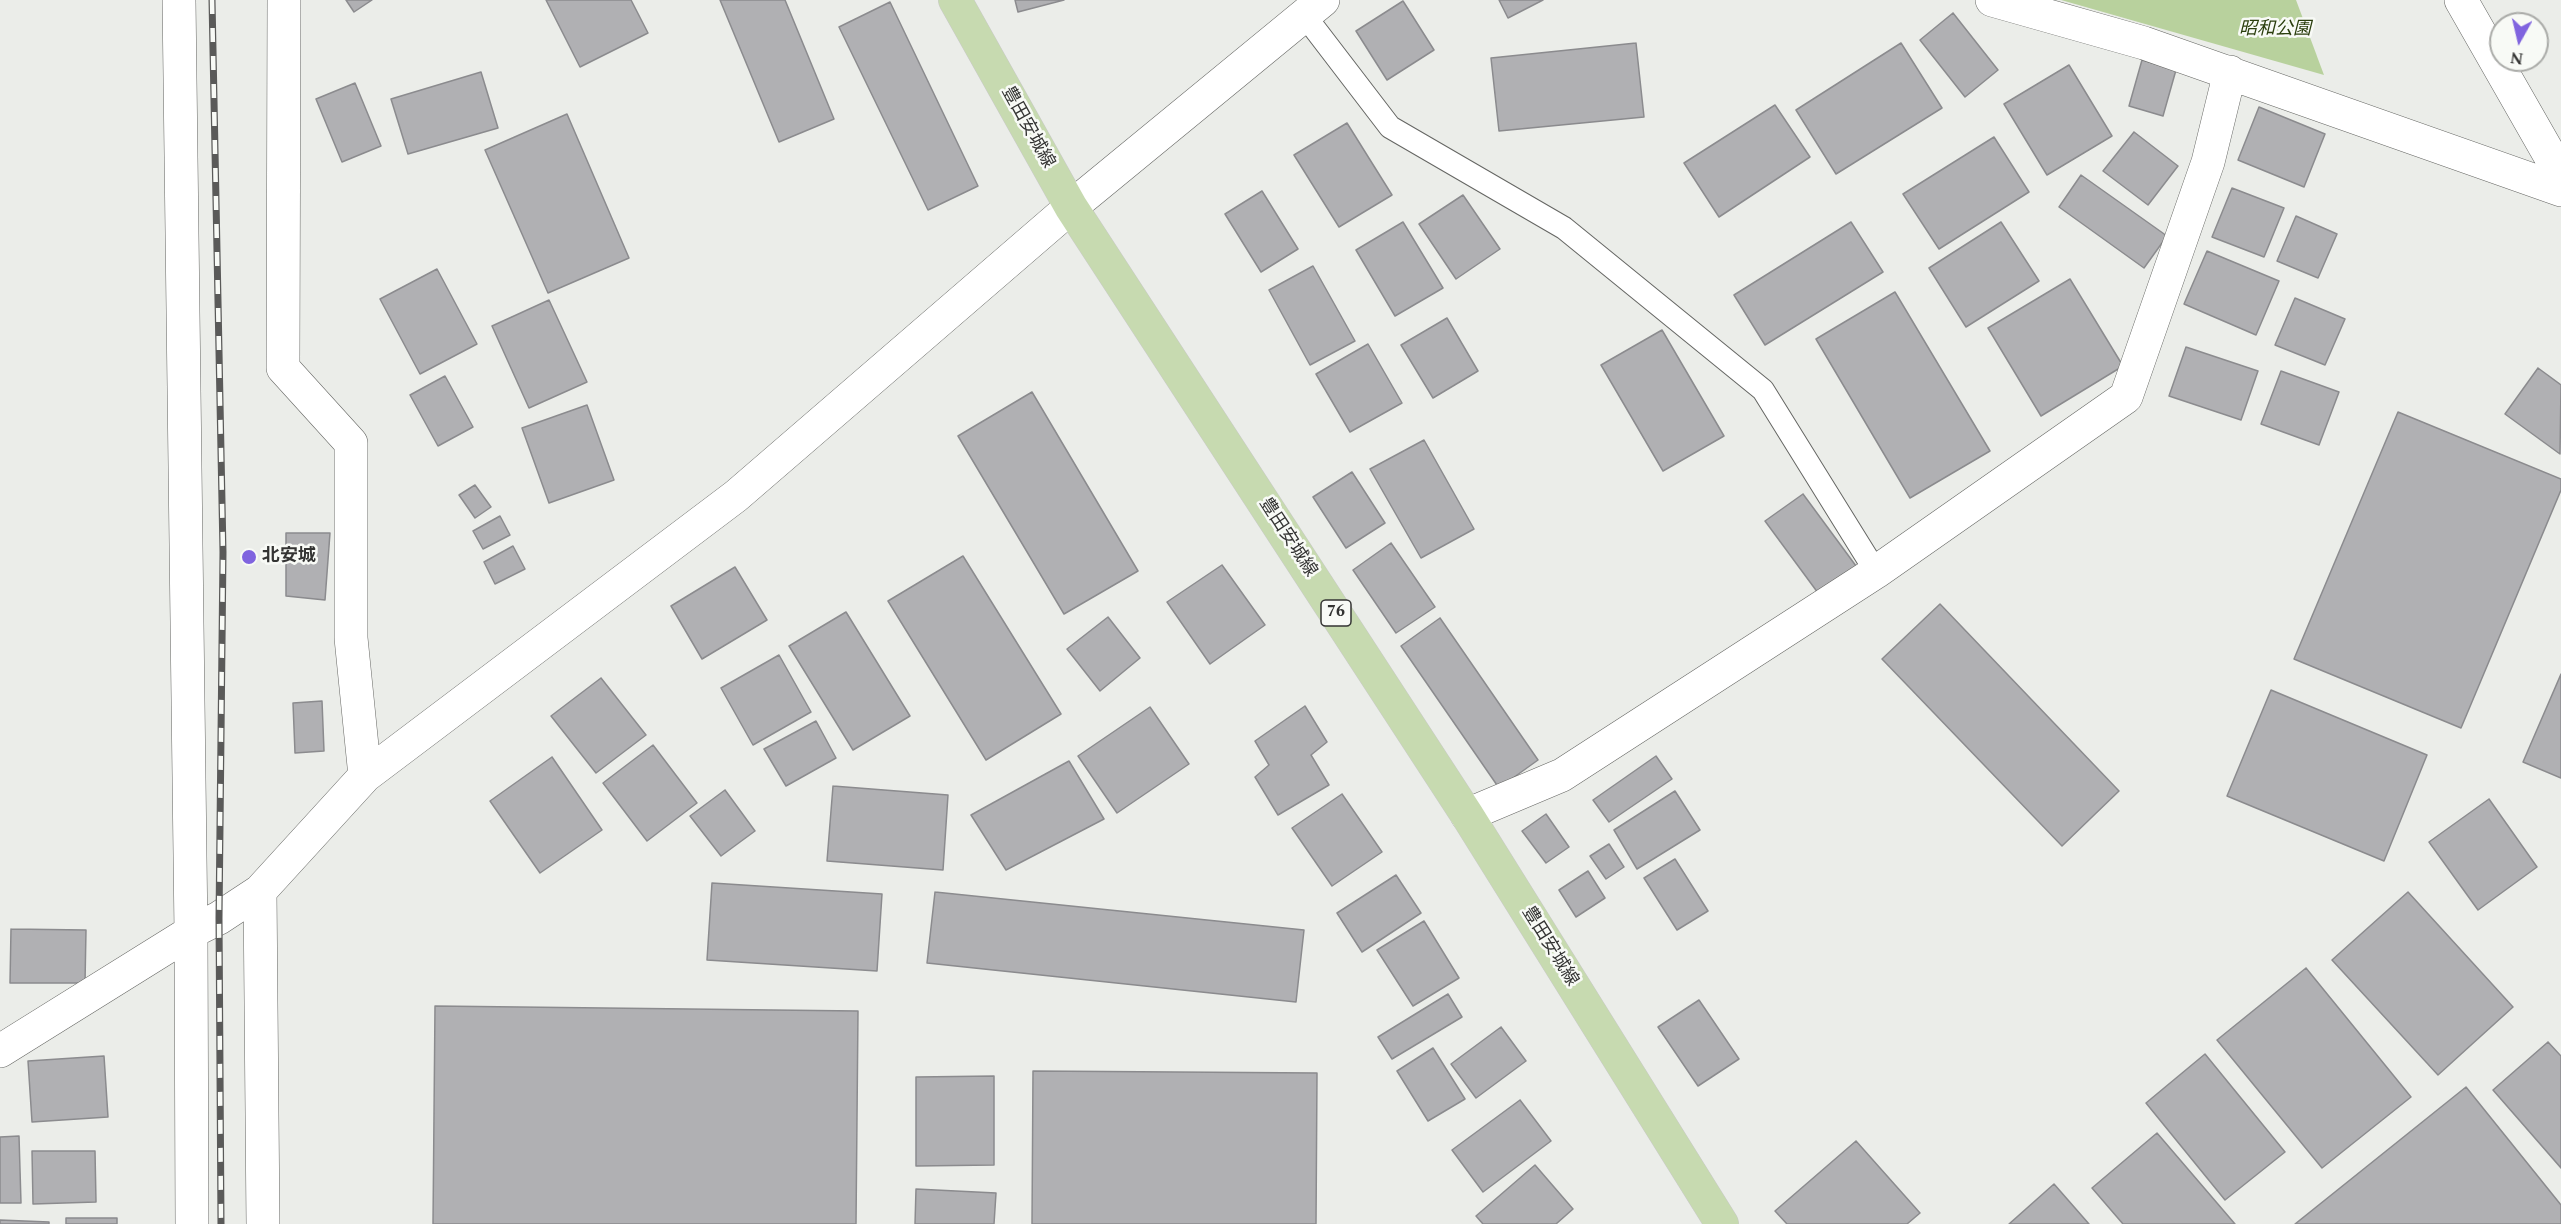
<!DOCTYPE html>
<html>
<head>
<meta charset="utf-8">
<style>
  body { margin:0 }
  #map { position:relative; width:2561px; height:1224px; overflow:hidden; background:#ebede9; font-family:Spectral,serif }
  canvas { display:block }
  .north { position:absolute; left:2489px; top:12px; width:60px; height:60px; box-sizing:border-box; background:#f8faf6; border:2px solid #aaaba8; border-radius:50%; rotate:188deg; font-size:16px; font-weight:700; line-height:24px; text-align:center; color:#343433 }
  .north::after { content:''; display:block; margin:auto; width:21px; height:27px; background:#8064df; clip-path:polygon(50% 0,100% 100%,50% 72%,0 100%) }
</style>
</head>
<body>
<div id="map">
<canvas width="2561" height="1224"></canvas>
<div class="north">N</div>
</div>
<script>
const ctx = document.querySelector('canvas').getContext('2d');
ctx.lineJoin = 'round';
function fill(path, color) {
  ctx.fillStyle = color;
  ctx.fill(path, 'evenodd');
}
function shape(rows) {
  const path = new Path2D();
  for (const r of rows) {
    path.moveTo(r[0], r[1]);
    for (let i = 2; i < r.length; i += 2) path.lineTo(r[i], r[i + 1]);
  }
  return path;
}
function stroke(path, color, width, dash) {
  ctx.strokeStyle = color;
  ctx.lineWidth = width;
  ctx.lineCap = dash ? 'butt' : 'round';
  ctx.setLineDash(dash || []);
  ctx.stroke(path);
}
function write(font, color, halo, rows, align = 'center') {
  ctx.font = font + ' Spectral,"Noto Sans JP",serif';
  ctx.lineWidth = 5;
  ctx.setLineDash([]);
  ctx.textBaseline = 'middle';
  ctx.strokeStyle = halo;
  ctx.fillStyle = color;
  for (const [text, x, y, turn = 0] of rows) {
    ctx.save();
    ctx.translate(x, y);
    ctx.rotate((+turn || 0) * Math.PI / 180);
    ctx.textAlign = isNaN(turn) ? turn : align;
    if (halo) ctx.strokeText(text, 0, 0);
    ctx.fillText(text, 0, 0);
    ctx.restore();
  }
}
fill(shape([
  [2061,0,2296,0,2324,75]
]), '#b8d19d');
const building = shape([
  [346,0,372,0,354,12,346,0],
  [546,0,631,0,648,33,580,67,546,0],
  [720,0,785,0,834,119,779,142,720,0],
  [1015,0,1064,0,1018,12,1015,0],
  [1499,0,1543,0,1508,18,1499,0],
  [1403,1,1434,50,1387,80,1356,31,1403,1],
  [890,2,978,186,928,210,839,27,890,2],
  [1953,13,1998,70,1965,97,1920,40,1953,13],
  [1636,43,1644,117,1499,131,1491,58,1636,43],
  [1901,43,1942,108,1836,174,1796,110,1901,43],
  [2142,60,2176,70,2163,116,2129,106,2142,60],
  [2069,65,2112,136,2047,175,2004,104,2069,65],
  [481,72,498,128,408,154,391,99,481,72],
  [355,83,381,146,342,162,316,99,355,83],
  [1775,105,1810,157,1719,217,1684,163,1775,105],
  [2259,107,2325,134,2304,187,2238,160,2259,107],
  [567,114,629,258,548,293,485,150,567,114],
  [1347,123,1392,195,1339,227,1294,155,1347,123],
  [2134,132,2178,166,2148,205,2103,171,2134,132],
  [1994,137,2029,192,1939,249,1903,194,1994,137],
  [2081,175,2167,236,2144,268,2059,207,2081,175],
  [2232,188,2284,208,2264,257,2212,237,2232,188],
  [1262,191,1298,249,1261,272,1225,214,1262,191],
  [1463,195,1500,249,1456,279,1419,224,1463,195],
  [2296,216,2337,234,2318,278,2277,261,2296,216],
  [1403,222,1443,288,1395,316,1356,250,1403,222],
  [1851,222,1883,272,1765,345,1734,295,1851,222],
  [2001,222,2039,281,1966,327,1929,268,2001,222],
  [2207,251,2279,281,2256,335,2184,304,2207,251],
  [1313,266,1355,341,1310,365,1269,290,1313,266],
  [437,269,477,344,420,374,380,299,437,269],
  [2070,279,2123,366,2041,416,1988,328,2070,279],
  [1895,292,1990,451,1910,498,1816,339,1895,292],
  [2295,298,2345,319,2325,365,2275,345,2295,298],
  [549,300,587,382,529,408,492,326,549,300],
  [1447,318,1478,371,1433,398,1401,345,1447,318],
  [1662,330,1724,436,1663,471,1601,365,1662,330],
  [1368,344,1402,403,1350,432,1316,374,1368,344],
  [2186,347,2258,371,2241,420,2169,396,2186,347],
  [2538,368,2561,385,2560,454,2505,414,2538,368],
  [2281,371,2339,392,2319,445,2261,424,2281,371],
  [445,376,473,427,438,446,410,395,445,376],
  [1032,392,1138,571,1064,614,958,436,1032,392],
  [587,405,614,480,549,503,522,428,587,405],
  [2398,412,2561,479,2561,490,2461,728,2294,659,2398,412],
  [1424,440,1474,529,1421,558,1370,469,1424,440],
  [1352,472,1385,523,1346,548,1313,497,1352,472],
  [475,485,491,507,475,518,459,495,475,485],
  [1803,494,1859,570,1821,597,1765,521,1803,494],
  [500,516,510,535,483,549,473,531,500,516],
  [286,533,330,533,325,600,286,596,286,533],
  [1391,543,1435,607,1396,633,1353,570,1391,543],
  [513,546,525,569,495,584,484,562,513,546],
  [963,556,1061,714,986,760,888,601,963,556],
  [1222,565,1265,625,1210,664,1167,602,1222,565],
  [735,567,767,620,702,659,671,606,735,567],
  [1940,604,2119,791,2062,846,1882,659,1940,604],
  [846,612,910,716,853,750,789,646,846,612],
  [1108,617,1140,658,1100,691,1067,649,1108,617],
  [1440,618,1538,760,1499,788,1401,646,1440,618],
  [779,655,811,712,753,745,721,688,779,655],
  [2561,674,2561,778,2523,762,2561,674],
  [601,678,646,735,596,773,551,716,601,678],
  [2271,690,2427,755,2384,861,2227,796,2271,690],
  [322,701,324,751,295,753,293,703,322,701],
  [1305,706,1327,742,1311,755,1329,785,1278,815,1255,777,1269,765,1255,741,1305,706],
  [1150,707,1189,764,1117,813,1078,756,1150,707],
  [816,721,836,758,786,786,764,749,816,721],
  [653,745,697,803,647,841,603,783,653,745],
  [1656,756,1672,779,1609,822,1593,800,1656,756],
  [552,757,602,830,540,873,490,801,552,757],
  [1069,761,1104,819,1006,870,971,815,1069,761],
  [833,786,948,795,943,870,827,861,833,786],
  [725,790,755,831,721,856,690,816,725,790],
  [1675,791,1700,830,1637,869,1614,830,1675,791],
  [1342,794,1382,852,1332,886,1292,828,1342,794],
  [2489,799,2537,867,2478,910,2429,842,2489,799],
  [1546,814,1569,847,1546,863,1522,831,1546,814],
  [1609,844,1624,867,1606,879,1590,856,1609,844],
  [1675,859,1708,911,1677,930,1644,878,1675,859],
  [1588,871,1605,898,1576,917,1559,890,1588,871],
  [1396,875,1421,913,1362,952,1337,913,1396,875],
  [712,883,882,894,877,971,707,960,712,883],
  [935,892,1304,930,1296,1002,927,963,935,892],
  [2408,892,2513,1007,2438,1075,2332,960,2408,892],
  [1424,921,1459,978,1413,1006,1377,950,1424,921],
  [11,929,86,930,85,983,10,983,11,929],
  [2306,968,2411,1097,2322,1168,2217,1040,2306,968],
  [1448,994,1462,1017,1392,1059,1378,1037,1448,994],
  [1699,1000,1739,1059,1698,1086,1658,1027,1699,1000],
  [435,1006,858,1011,856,1224,433,1224,435,1006],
  [1501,1027,1526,1061,1476,1098,1451,1064,1501,1027],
  [2548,1042,2561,1056,2561,1168,2493,1090,2548,1042],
  [1433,1048,1465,1099,1428,1121,1397,1071,1433,1048],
  [2205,1054,2285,1152,2225,1200,2146,1103,2205,1054],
  [104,1056,108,1117,32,1122,28,1061,104,1056],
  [1033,1071,1317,1073,1316,1224,1032,1224,1033,1071],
  [994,1076,994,1165,916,1166,916,1077,994,1076],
  [2466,1087,2561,1205,2561,1224,2295,1224,2466,1087],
  [1520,1100,1551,1141,1483,1192,1452,1150,1520,1100],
  [2157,1133,2235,1224,2123,1224,2092,1188,2157,1133],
  [19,1136,21,1203,0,1203,0,1137,19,1136],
  [1856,1141,1920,1213,1907,1224,1787,1224,1775,1211,1856,1141],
  [32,1151,95,1151,96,1202,33,1204,32,1151],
  [1535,1165,1573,1209,1556,1224,1483,1224,1476,1216,1535,1165],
  [2054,1184,2089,1224,2009,1224,2054,1184],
  [916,1189,996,1193,994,1224,915,1224,916,1189],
  [66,1218,117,1218,117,1224,66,1224,66,1218],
  [0,1220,49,1222,49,1224,0,1224,0,1220]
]);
fill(building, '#b0b0b3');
stroke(building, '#8b8b8e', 1.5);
const service = shape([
  [1305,16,1390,127,1564,228,1763,390,1876,572]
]);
const minor = shape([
  [179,0,191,932,192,1224],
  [284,0,283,368,351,443,351,638,365,776],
  [1992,0,2144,43,2561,190],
  [2461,0,2561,175],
  [1467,815,1562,775,1876,572,2126,397,2208,162,2230,72],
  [260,891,263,1224],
  [0,1051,191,932,219,918,260,891,365,776,736,496,1071,207]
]);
const tertiary = shape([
  [1071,207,1323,0]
]);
const primary = shape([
  [955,0,1071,207,1467,815,1722,1224]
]);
stroke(service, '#656663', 24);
stroke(minor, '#656663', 34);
stroke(tertiary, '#656663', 34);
stroke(primary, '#cacaca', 34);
stroke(service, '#fff', 22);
stroke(minor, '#fff', 33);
stroke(tertiary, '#fff', 33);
stroke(primary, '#c7dab0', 33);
const rail = shape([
  [212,0,223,552,219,918,221,1224]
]);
stroke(rail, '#5a5a59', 7);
stroke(rail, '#f8faf6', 4.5, [14]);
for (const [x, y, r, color] of [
  [249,557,8,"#8064df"]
]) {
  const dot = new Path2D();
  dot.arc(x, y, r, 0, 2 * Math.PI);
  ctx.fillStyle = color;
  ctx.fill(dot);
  stroke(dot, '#f8faf6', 2);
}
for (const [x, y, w] of [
  [1336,613,30]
]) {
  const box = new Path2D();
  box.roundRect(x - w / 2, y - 13, w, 26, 4.5);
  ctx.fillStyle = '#f8faf6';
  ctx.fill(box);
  stroke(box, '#343433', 1.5);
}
write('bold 16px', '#343433', null, [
  ["76",1336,613]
]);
write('italic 18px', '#2a3e0d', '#f8faf6', [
  ["昭和公園",2275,30]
]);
write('18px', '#343433', '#f8faf6', [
  ["豊田安城線",1027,128,61],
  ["豊田安城線",1287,538,57],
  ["豊田安城線",1549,947,58]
]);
write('bold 18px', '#343433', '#f8faf6', [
  ["北安城",262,557]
], 'left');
</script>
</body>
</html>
